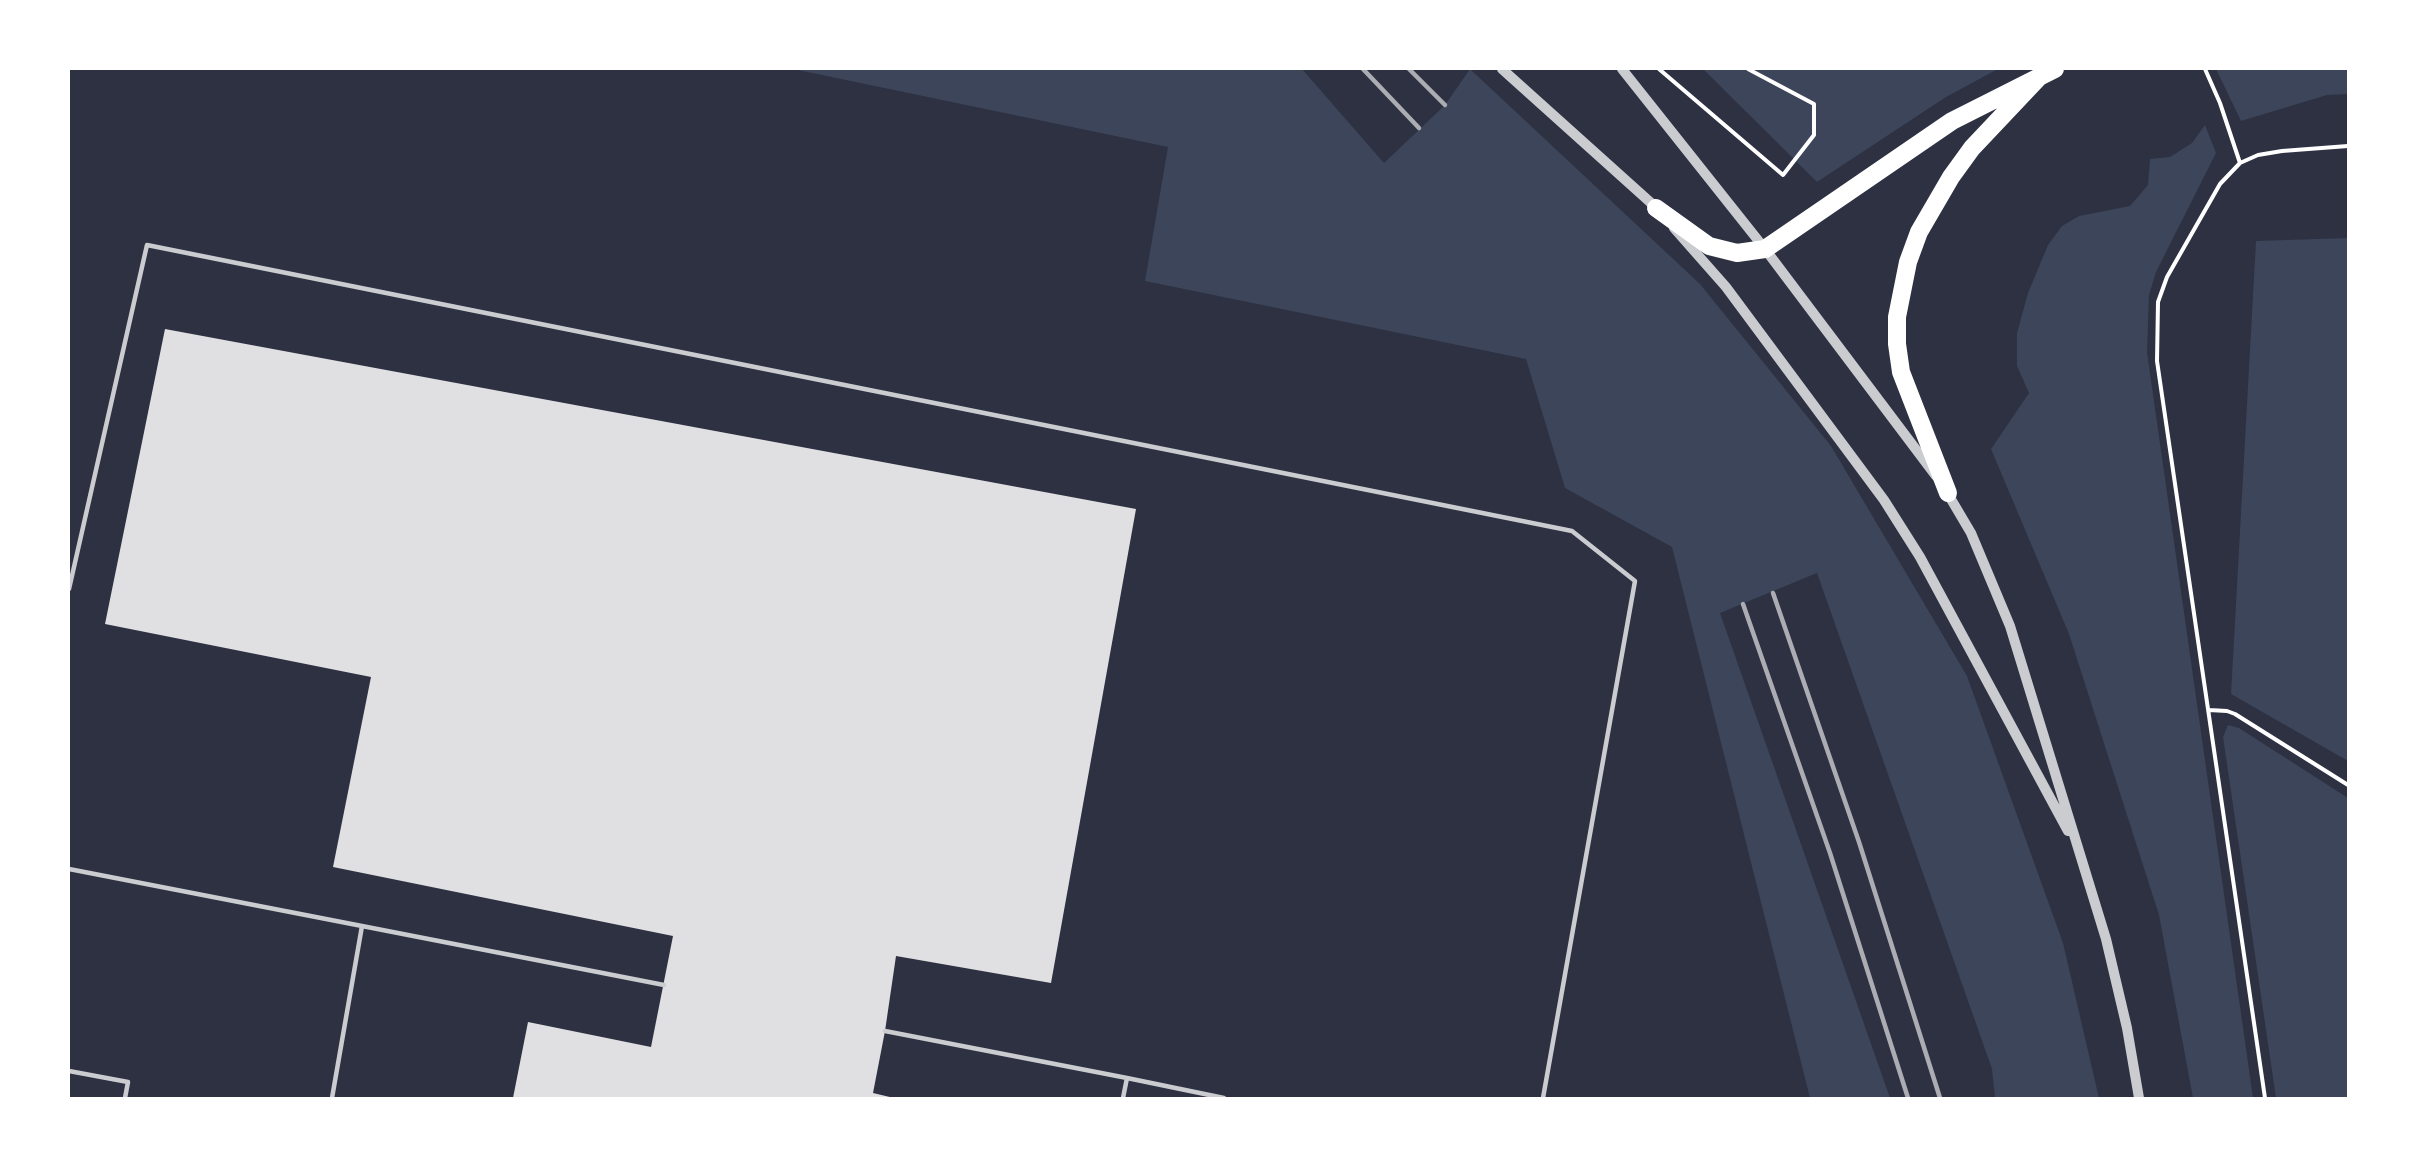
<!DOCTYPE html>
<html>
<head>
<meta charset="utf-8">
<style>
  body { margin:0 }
  #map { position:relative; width:2417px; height:1167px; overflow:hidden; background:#2d3142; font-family:Barlow,sans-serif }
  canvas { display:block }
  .frame { position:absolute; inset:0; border:70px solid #fff; pointer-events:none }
</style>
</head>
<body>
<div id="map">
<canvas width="2417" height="1167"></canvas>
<div class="frame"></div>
</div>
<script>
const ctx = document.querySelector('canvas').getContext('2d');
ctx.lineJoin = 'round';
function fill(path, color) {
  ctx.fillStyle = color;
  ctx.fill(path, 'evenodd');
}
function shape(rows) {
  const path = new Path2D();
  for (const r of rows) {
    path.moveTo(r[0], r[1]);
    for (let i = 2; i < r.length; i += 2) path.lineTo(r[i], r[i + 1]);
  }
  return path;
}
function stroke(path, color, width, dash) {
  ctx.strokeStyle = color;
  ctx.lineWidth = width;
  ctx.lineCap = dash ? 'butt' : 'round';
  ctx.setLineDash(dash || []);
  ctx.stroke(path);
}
fill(shape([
  [793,69,1302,69,1384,163,1445,105,1470,69,1700,284,1831,446,1967,676,2063,943,2099,1098,1995,1098,1992,1069,1817,573,1720,613,1890,1098,1810,1098,1672,547,1565,488,1526,359,1145,281,1168,147],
  [1703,69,1998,69,1946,97,1817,182],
  [2216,69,2348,69,2348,94,2327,95,2241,121],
  [2205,125,2216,153,2156,272,2149,295,2147,352,2253,1098,2193,1098,2159,915,2069,634,1991,449,2029,393,2017,366,2017,333,2028,293,2048,245,2062,226,2079,216,2130,206,2148,185,2150,159,2170,157,2192,143],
  [2348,238,2348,761,2231,694,2256,241],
  [2228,725,2239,728,2348,798,2348,1098,2276,1098,2223,737]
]), '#3c4559');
fill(shape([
  [165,329,1136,509,1051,983,896,956,885,1031,873,1093,894,1098,513,1098,528,1022,651,1047,673,936,333,867,371,677,105,624]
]), '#e0e0e3');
stroke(shape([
  [1659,69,1783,175,1814,135,1814,104,1748,69],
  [2205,69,2220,103,2240,163,2258,155,2282,151,2348,146],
  [2240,163,2220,184,2167,277,2158,302,2157,361,2265,1098],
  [2209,710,2227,711,2235,714,2348,785]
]), '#fff', 4);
stroke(shape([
  [69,589,147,245,1572,531,1635,581,1543,1098],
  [69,869,362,926],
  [885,1031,1127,1078],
  [69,1071,128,1082,125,1098],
  [332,1098,362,926,664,985],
  [1123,1098,1127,1078,1224,1098]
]), '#caccd0', 4.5);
stroke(shape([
  [1502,69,1660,211],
  [1622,69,1765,249,1936,476],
  [1674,228,1726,287,1884,500,1920,557,2068,831],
  [1945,489,1971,533,2010,626,2106,939,2127,1028,2139,1098]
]), '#caccd0', 10);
stroke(shape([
  [1656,208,1709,246,1737,253,1765,249,1952,121,2055,69],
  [1948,493,1901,372,1897,344,1897,317,1908,262,1919,232,1951,177,1972,148,2041,75]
]), '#fff', 18);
stroke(shape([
  [1363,69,1419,128],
  [1409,69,1445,105],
  [1773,593,1859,842,1940,1098],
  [1743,604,1830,853,1908,1098]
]), '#abadb3', 4.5);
</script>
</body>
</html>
